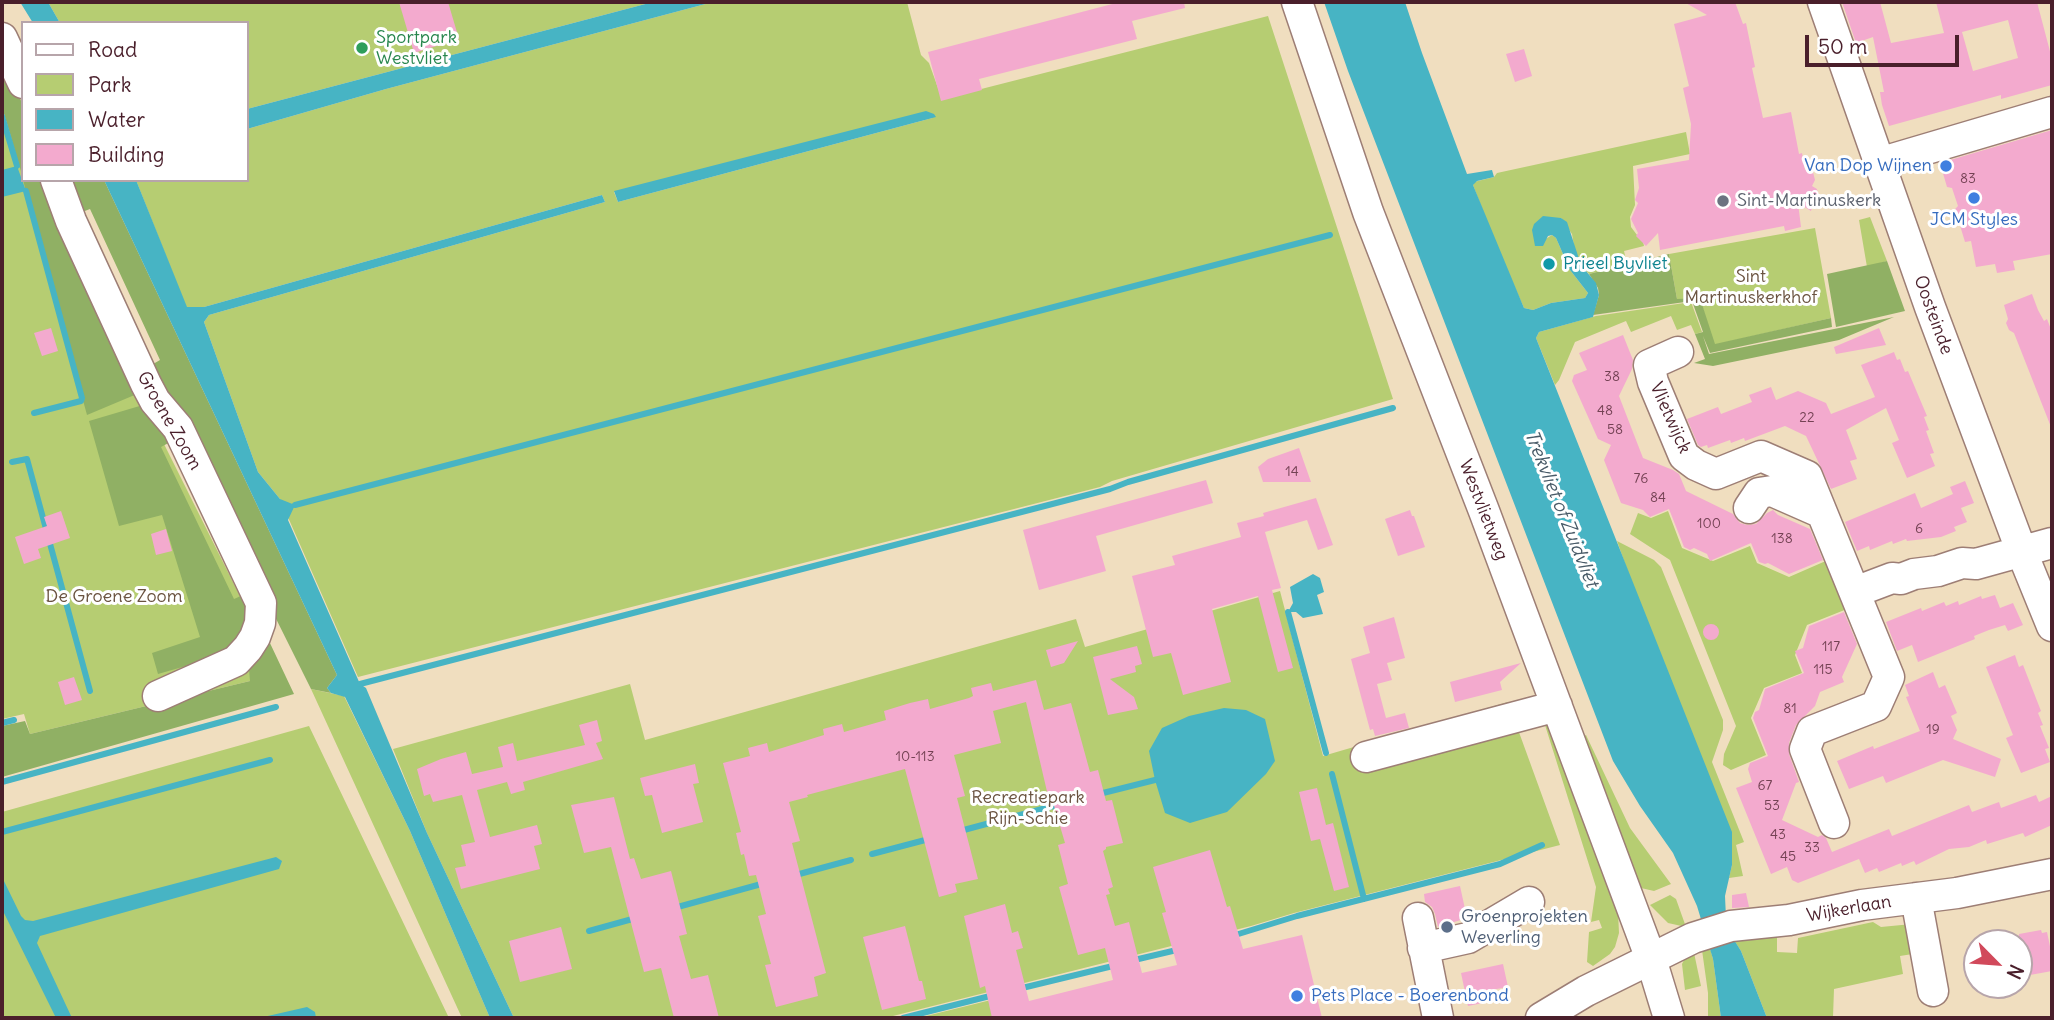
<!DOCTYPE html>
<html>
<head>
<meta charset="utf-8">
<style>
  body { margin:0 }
  #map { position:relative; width:2054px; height:1020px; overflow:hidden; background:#f0debf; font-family:Delius,sans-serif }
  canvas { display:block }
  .frame { position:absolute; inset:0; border:4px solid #4a1f2b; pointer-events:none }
  .legend { position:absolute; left:21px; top:21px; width:228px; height:161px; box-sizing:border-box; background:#fff; border:2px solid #b7a5aa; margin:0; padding:9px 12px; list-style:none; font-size:21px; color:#4a1f2b }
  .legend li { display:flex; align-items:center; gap:14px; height:35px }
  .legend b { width:35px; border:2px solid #b7a5aa }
  .north { position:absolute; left:1963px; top:929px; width:70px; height:70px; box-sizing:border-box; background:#fff; border:2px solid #b7a5aa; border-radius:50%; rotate:115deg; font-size:19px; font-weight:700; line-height:28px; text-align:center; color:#4a1f2b }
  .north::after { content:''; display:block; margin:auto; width:24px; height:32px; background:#d1495b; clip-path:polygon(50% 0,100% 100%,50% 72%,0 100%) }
  .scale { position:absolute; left:1805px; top:35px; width:154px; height:32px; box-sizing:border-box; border:4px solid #4a1f2b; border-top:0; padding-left:9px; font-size:21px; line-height:24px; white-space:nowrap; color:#4a1f2b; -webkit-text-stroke:5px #fff; paint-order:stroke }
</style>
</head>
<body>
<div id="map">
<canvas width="2054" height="1020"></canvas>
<div class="frame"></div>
<ul class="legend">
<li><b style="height:9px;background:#fff"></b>Road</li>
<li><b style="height:19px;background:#b6cd72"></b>Park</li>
<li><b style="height:19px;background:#47b4c4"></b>Water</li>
<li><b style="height:19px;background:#f3aace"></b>Building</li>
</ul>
<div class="north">N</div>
<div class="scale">50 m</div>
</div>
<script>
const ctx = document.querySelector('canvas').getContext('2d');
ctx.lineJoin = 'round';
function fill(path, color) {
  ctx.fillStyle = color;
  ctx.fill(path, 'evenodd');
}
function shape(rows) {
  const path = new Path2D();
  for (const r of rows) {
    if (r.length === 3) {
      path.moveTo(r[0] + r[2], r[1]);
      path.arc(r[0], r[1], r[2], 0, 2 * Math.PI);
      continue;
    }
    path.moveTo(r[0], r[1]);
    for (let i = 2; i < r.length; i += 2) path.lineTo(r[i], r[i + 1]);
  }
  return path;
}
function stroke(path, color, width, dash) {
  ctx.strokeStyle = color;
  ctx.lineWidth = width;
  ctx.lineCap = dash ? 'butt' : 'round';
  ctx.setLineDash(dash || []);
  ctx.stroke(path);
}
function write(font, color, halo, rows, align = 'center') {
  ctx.font = font + ' Delius,sans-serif';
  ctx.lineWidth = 6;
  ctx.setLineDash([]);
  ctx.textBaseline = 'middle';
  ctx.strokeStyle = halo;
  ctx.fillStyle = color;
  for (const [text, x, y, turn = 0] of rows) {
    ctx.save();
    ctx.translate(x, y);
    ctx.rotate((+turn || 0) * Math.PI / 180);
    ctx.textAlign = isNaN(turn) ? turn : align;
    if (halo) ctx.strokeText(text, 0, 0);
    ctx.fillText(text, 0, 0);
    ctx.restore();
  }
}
fill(shape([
  [48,2,653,2,247,109,247,23,60,23],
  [713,2,907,2,921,55,929,63,942,99,1268,16,1393,399,1112,481,1100,487,358,677,280,499,258,472,204,322,209,315,605,202,602,195,204,307,186,307,136,180,247,180,247,129,386,89],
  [936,117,618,202,614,192],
  [2,120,23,162,23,180,32,180,279,674,30,734,24,714,2,719],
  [1686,132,1690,154,1633,166,1635,205,1630,217,1631,227,1637,235,1642,237,1644,246,1624,251,1627,264,1589,274,1581,266,1575,252,1572,234,1561,218,1544,240,1552,235,1556,238,1570,270,1588,293,1585,298,1551,303,1533,310,1524,308,1497,247,1473,185,1474,182,1494,177,1497,173],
  [1870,217,1887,261,1867,267,1859,220],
  [1815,228,1831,318,1714,345,1700,299,1677,299,1669,254],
  [1691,302,1702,332,1695,334,1691,325,1677,330,1671,316,1631,332,1626,321,1575,342,1559,380,1555,385,1536,338,1539,332,1596,316],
  [1668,511,1682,548,1713,561,1750,546,1757,563,1789,577,1828,560,1847,609,1807,625,1795,655,1802,673,1764,688,1751,718,1766,755,1731,770,1723,765,1724,754,1736,726,1670,560,1630,534,1638,513,1651,518],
  [1617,541,1654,560,1661,567,1723,720,1723,730,1712,762,1744,842,1736,845,1743,876,1729,878,1732,865],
  [1280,591,1323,756,1508,702,1560,845,1294,913,1251,926,885,1018,514,1018,427,833,393,749,630,684,645,740,1076,619,1085,647],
  [311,689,344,696,410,831,490,1018,462,1018],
  [1548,724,1618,912,1619,933,1615,947,1610,954,1593,966,1587,962,1589,932,1602,928,1599,920,1591,922,1596,887,1545,725],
  [309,726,449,1018,2,1018,2,812],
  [1586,735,1630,828,1671,884,1654,891,1641,888,1584,736],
  [1670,895,1676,899,1686,927,1668,923,1650,905],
  [1873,922,1881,927,1912,924,1919,953,1900,956,1903,974,1834,989,1833,1017,1767,1018,1741,951,1734,940,1777,937,1777,952,1797,953,1798,938],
  [1693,948,1701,986,1685,990,1682,964,1689,950],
  [1710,948,1713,959,1721,1018,1708,1018,1708,993,1702,950],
  [999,998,1004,1018,918,1018]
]), '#b6cd72');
fill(shape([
  [2,59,23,105,23,178,2,107],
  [23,180,49,180,137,394,87,415],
  [65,180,104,180,337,675,327,688,331,693,311,689,169,404,148,367,160,360,90,209,77,214],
  [1669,254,1677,299,1700,298,1715,344,1831,318,1832,327,1710,353,1703,336,1709,354,1894,317,1839,340,1713,366,1694,363,1705,359,1695,334,1703,332,1692,301,1593,315,1599,295,1598,288,1589,274],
  [1887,261,1905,311,1836,327,1827,274],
  [143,405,174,440,161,447,234,599,250,592,263,625,231,653,158,674,152,653,200,637,162,515,119,526,89,421],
  [269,641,294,694,2,777,2,726,25,721,30,734,250,681,248,658]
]), '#90b064');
fill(shape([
  [20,2,48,2,60,23,33,23],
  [653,2,713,2,386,89,247,129,247,109],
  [1324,2,1405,2,1422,53,1467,174,1492,170,1494,177,1477,181,1473,185,1524,308,1533,310,1551,303,1585,298,1588,293,1570,270,1556,238,1552,235,1548,236,1543,246,1535,246,1532,230,1534,224,1543,216,1561,218,1567,222,1581,265,1596,283,1599,295,1593,317,1539,332,1536,338,1732,832,1732,865,1725,896,1726,918,1731,935,1741,951,1767,1018,1721,1018,1713,959,1697,906,1673,853,1640,806,1613,761,1348,71],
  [926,111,934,114,936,117,618,202,614,191],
  [17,166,26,191,2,197,2,170],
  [104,180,136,180,187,307,204,307,602,195,605,202,209,315,204,322,258,472,280,499,295,505,288,520,360,684,366,688,427,833,514,1018,490,1018,410,831,345,697,331,693,327,688,337,675],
  [1313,574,1320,578,1324,592,1317,595,1323,614,1303,618,1296,612,1288,612,1293,603,1290,587],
  [1224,708,1246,710,1265,719,1275,761,1266,774,1227,812,1190,823,1165,813,1155,780,1149,751,1162,728,1189,716],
  [276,857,282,861,279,869,40,936,37,943,72,1018,56,1018,2,909,2,877,21,916,25,920,33,921],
  [307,1007,315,1012,316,1018,259,1018]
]), '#47b4c4');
stroke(shape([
  [2,116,17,166],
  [26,191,82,398,81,401,34,413],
  [12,462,27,459,90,691],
  [295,505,1330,235],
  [1288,612,1326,753],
  [360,684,1110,489,1128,482,1393,408],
  [2,723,14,720],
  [1332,774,1364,899],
  [2,782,276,707],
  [1099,794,1155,780],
  [960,831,1061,804],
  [2,832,270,760],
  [872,854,929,839],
  [792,876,851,860],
  [674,908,765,883],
  [589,931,636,918],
  [1232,936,1297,916,1500,864,1542,845],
  [1130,961,1181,949],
  [1018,989,1117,965],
  [903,1018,994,995]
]), '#47b4c4', 6);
fill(shape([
  [399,2,448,2,459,39,414,53],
  [1120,2,1184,2,1185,8,1132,21,1137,39,979,79,982,90,941,101,928,52],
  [1684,2,1735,2,1743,24,1746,23,1755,67,1752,68,1763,118,1791,112,1799,154,1802,153,1805,170,1812,168,1815,180,1812,186,1817,189,1819,201,1813,203,1811,211,1798,203,1801,227,1785,231,1784,226,1660,250,1658,233,1646,246,1636,236,1638,233,1631,219,1638,203,1635,200,1639,188,1637,169,1689,160,1691,124,1683,88,1689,86,1674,24,1707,15],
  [1842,2,1880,2,1891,43,1944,33,1936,2,2037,2,2052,59,2052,85,2001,99,2001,95,1889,126,1882,105,1880,92,1884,92,1873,37,1856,43],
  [2008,20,2018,58,1973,71,1962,32],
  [1524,49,1532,76,1515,82,1506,54],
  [2052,130,2052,254,2013,261,2015,270,1997,273,1995,264,1976,267,1971,241,1965,242,1955,209,1958,206,1952,188,1947,187,1940,163],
  [2032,294,2038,310,2044,321,2047,319,2052,332,2051,427,2014,333,2009,330,2006,323,2008,319,2004,305],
  [51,328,58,351,42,356,34,333],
  [1879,328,1886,345,1836,354,1834,347],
  [1623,335,1633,360,1632,369,1619,396,1643,458,1673,470,1679,474,1686,491,1733,514,1740,523,1747,525,1756,524,1767,513,1773,510,1778,515,1810,529,1823,560,1789,574,1768,563,1765,564,1759,562,1751,543,1710,561,1707,554,1694,548,1690,550,1684,547,1669,509,1650,517,1643,510,1621,503,1604,460,1611,445,1598,439,1572,381,1574,375,1587,370,1579,353],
  [1894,352,1897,360,1900,359,1905,372,1908,371,1927,416,1924,417,1929,430,1926,431,1934,453,1930,454,1935,466,1907,478,1892,443,1899,440,1886,408,1846,430,1857,459,1850,461,1857,479,1831,489,1806,436,1785,426,1745,441,1744,438,1731,443,1730,440,1708,448,1707,445,1701,447,1698,445,1687,419,1718,407,1721,414,1752,402,1749,395,1771,387,1776,400,1798,391,1826,403,1831,414,1875,397,1861,365],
  [1299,448,1311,482,1263,482,1258,467,1268,459],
  [1206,480,1213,503,1096,536,1106,571,1039,590,1023,530],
  [1965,481,1974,503,1961,508,1967,522,1954,527,1956,531,1941,537,1907,541,1906,539,1893,544,1892,541,1870,550,1869,546,1857,551,1845,522,1915,493,1921,508,1953,494,1950,487],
  [1316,498,1333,545,1318,550,1307,520,1265,532,1281,588,1272,590,1293,668,1278,672,1258,596,1212,609,1231,682,1183,695,1171,653,1153,657,1132,576,1175,565,1172,556,1241,537,1237,523,1264,516,1263,513],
  [1410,510,1412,516,1414,516,1425,547,1398,556,1385,519],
  [61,511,70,538,38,549,41,558,24,564,15,537,47,526,44,517],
  [166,529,172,551,156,555,151,534],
  [1995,595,2000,608,2013,603,2023,625,2008,631,2005,625,1989,630,1974,636,1975,639,1918,662,1912,645,1897,651,1886,622,1921,608,1922,611,1944,602,1946,606,1958,601,1959,605,1981,596,1982,599],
  [1844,612,1857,644,1842,677,1844,682,1820,692,1815,706,1796,725,1789,743,1789,754,1799,782,1796,783,1782,820,1818,837,1822,835,1826,838,1832,852,1889,829,1892,836,1969,805,1972,812,1999,802,2001,808,2036,795,2039,802,2052,796,2052,825,2025,837,2023,833,1987,844,1986,840,1969,847,1949,849,1916,865,1914,861,1902,866,1901,863,1879,872,1877,868,1865,873,1859,859,1798,883,1792,880,1787,867,1771,874,1736,788,1752,782,1748,769,1750,763,1768,756,1753,718,1755,712,1759,710,1765,689,1804,673,1795,651,1803,648,1809,626],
  [1394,617,1405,658,1387,663,1392,680,1377,684,1386,718,1405,713,1409,728,1375,736,1373,729,1370,730,1351,659,1370,653,1363,627],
  [1711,632,8],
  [1078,641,1064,663,1051,667,1046,650],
  [1137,646,1142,664,1135,666,1136,672,1110,679,1134,697,1138,709,1108,715,1093,657],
  [2015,655,2019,667,2023,665,2041,711,2038,713,2043,725,2040,726,2049,748,2045,749,2050,762,2021,773,2006,738,2013,735,1986,667],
  [1521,663,1500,682,1502,690,1455,702,1450,682],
  [1933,672,1939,688,1945,685,1957,713,1951,716,1957,730,1953,739,2001,759,1995,777,1943,760,1886,783,1883,776,1849,789,1837,761,1873,746,1874,749,1920,731,1906,697,1909,696,1905,685],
  [74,677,82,700,65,705,58,682],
  [1036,680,1044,710,1071,703,1090,772,1098,770,1106,801,1112,800,1123,843,1106,847,1106,849,1103,851,1113,887,1108,889,1110,894,1106,895,1115,926,1129,922,1142,973,1177,965,1162,913,1166,912,1153,867,1210,850,1227,907,1230,906,1243,949,1302,935,1322,1018,992,1018,985,986,980,988,964,916,1005,904,1012,933,1018,931,1023,948,1016,950,1029,1001,1113,980,1105,948,1078,955,1059,887,1068,884,1058,845,1065,843,1052,799,1049,800,1026,702,993,711,1001,743,954,755,965,796,957,798,978,879,955,884,957,892,939,897,905,769,807,795,808,797,789,802,800,841,792,843,826,973,814,977,818,996,776,1007,765,965,771,964,758,916,766,914,756,875,749,876,744,854,741,855,736,833,741,832,723,763,750,756,748,748,767,743,769,752,824,735,823,729,842,724,844,732,886,720,884,711,910,703,928,699,930,709,969,698,973,696,971,688,991,683,993,691],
  [597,720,602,741,596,743,603,759,523,782,525,790,511,794,507,782,477,790,490,837,537,825,542,844,534,846,540,869,461,889,455,868,466,866,461,845,475,842,462,795,433,802,430,794,424,796,417,769,441,759,466,752,472,774,503,767,498,747,513,743,517,761,585,745,579,725],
  [695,764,699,783,693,784,703,822,662,833,652,795,645,796,640,778],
  [1317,788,1326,825,1333,823,1349,887,1334,891,1320,839,1311,841,1299,792],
  [614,797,630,859,634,858,641,879,671,871,687,934,679,936,691,979,708,975,719,1018,674,1018,661,968,644,972,611,847,584,853,571,805],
  [1460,886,1467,918,1438,927,1435,914,1432,907,1425,902,1424,894],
  [1746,893,1749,907,1732,908,1732,895],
  [905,926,919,981,922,981,926,999,882,1010,863,937],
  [561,927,572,969,520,982,509,941],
  [2041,930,2042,933,2047,932,2052,956,2052,971,2019,977,2019,934],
  [1503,964,1508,987,1485,991,1488,1002,1468,1006,1461,973]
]), '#f3aace');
const minor = shape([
  [1297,2,1368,212,1484,511,1651,959,1669,1018],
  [1823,2,1930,307,2021,550,2052,626],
  [2,38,23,83],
  [1879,163,2052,112],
  [56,180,71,221,146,384,155,401,178,428,261,603,260,623,255,637,248,648,236,661,158,696],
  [1678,352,1649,365,1653,382,1684,456,1696,465,1716,474,1761,456,1807,476,1889,677,1876,706,1812,731,1805,749,1834,823],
  [1749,508,1759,493,1772,491,1822,513],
  [1855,592,1892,578,1901,579,1914,574,1938,571,1962,563,1976,564,2052,543],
  [1366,757,1557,706],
  [1916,898,1933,991],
  [1418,918,1438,1018],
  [1423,948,1468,938,1529,902],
  [1541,1018,1586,991,1693,938,1731,926,1789,920,1862,905,1957,893,2052,874]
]);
stroke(minor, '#9d7e75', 33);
stroke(minor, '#fff', 30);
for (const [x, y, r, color] of [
  [362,48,7,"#2e9e5b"],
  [1946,166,7,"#3f7fe0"],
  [1974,198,7,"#3f7fe0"],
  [1723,201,7,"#6b7280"],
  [1549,264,7,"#0f9aa8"],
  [1447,927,7,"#5c6f8a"],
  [1297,996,7,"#3f7fe0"]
]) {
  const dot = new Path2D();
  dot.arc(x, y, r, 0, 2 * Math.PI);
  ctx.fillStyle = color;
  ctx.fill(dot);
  stroke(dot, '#fff', 2.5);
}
write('14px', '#744254', null, [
  ["83",1968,179],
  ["38",1612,377],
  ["48",1605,411],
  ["22",1807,418],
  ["58",1615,430],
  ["14",1292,472],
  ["76",1641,479],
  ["84",1658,498],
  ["100",1709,524],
  ["6",1919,529],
  ["138",1782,539],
  ["117",1831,647],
  ["115",1823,670],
  ["81",1790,709],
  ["19",1933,730],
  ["10-113",915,757],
  ["67",1765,786],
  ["53",1772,806],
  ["43",1778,835],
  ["33",1812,848],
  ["45",1788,857]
]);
write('18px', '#27864d', '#fff', [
  ["Sportpark",376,38],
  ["Westvliet",376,59]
], 'left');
write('18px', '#366cbe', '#fff', [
  ["Van Dop Wijnen",1932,166],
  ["JCM Styles",1974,220,"center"],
  ["Pets Place - Boerenbond",1311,996,"left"]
], 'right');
write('18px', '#5b616d', '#fff', [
  ["Sint-Martinuskerk",1737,201]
], 'left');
write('18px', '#0d838f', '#fff', [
  ["Prieel Byvliet",1563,264]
], 'left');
write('18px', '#6a5340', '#fff', [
  ["Sint",1751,277],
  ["Martinuskerkhof",1751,298],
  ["De Groene Zoom",114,597],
  ["Recreatiepark",1028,798],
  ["Rijn-Schie",1028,819]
]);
write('18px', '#4a1f2b', '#fff', [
  ["Oosteinde",1933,315,70],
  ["Vlietwijck",1670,418,66],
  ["Groene Zoom",169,421,60],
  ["Westvlietweg",1483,510,69],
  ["Wijkerlaan",1849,909,-10]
]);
write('18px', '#4e5e75', '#fff', [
  ["Groenprojekten",1461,917],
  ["Weverling",1461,938]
], 'left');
write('italic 19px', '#495b68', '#fff', [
  ["Trekvliet of Zuidvliet",1561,509,68]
]);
</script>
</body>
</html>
